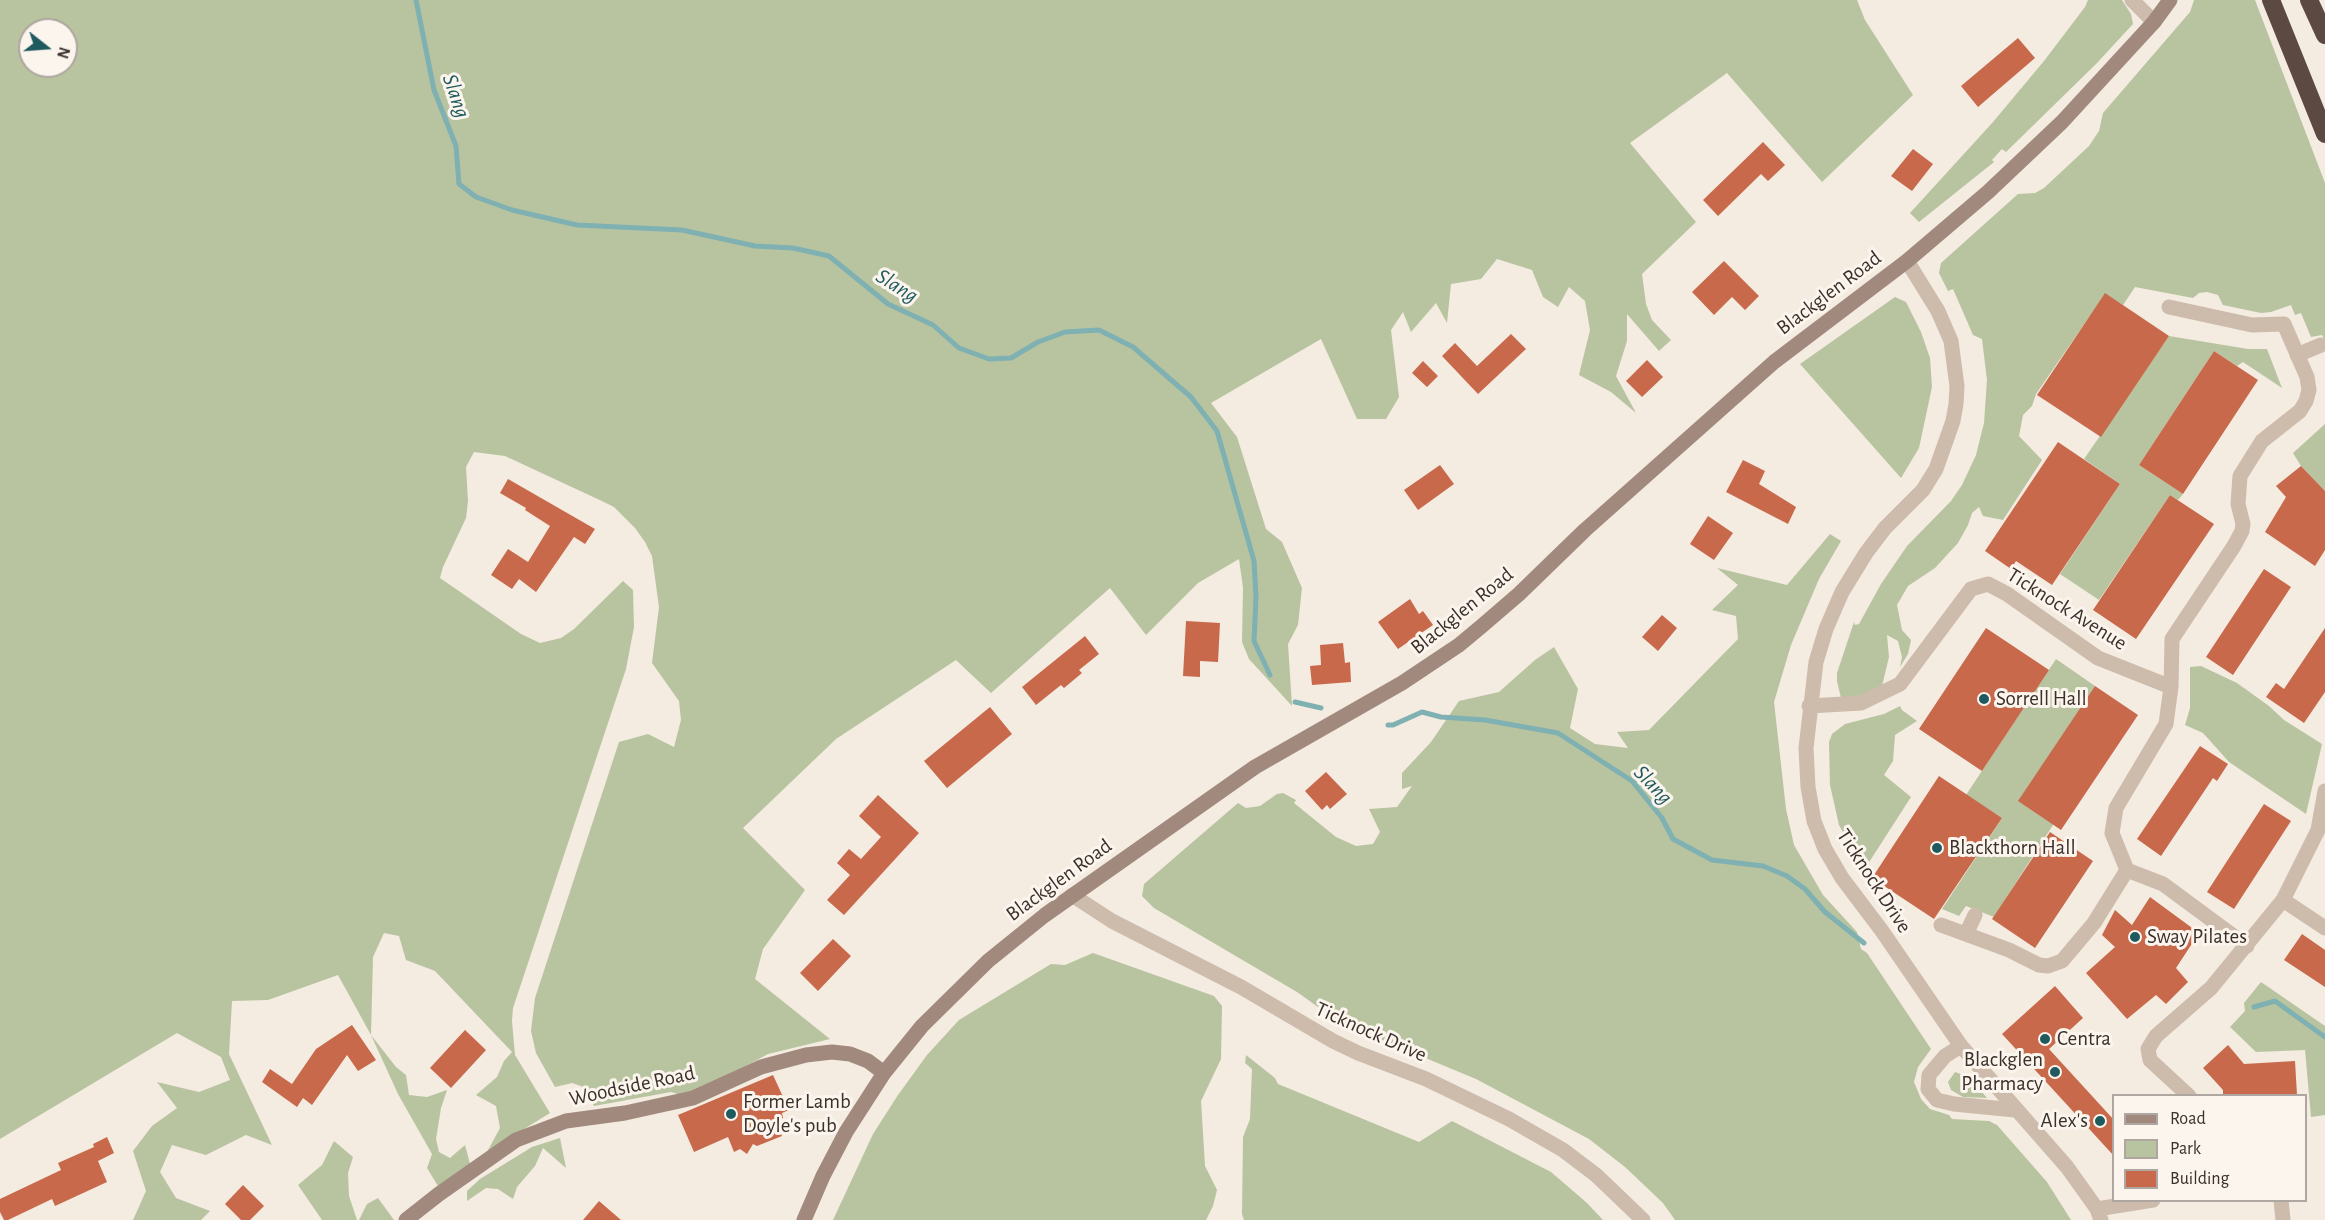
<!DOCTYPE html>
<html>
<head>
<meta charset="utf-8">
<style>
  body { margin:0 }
  #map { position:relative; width:2325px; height:1220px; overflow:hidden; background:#f4ebe1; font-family:"Alegreya Sans",sans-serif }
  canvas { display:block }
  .legend { position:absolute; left:2112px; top:1094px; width:195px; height:108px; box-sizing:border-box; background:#fbf5ee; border:2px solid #aea6a0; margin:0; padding:8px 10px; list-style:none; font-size:18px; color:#3b302b }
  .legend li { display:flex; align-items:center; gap:12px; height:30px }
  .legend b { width:30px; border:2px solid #aea6a0 }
  .north { position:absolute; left:18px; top:18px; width:60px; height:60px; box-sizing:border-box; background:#fbf5ee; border:2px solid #aea6a0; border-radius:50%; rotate:107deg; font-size:16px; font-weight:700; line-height:24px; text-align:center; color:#3b302b }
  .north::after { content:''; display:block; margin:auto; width:21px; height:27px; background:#1f5a5e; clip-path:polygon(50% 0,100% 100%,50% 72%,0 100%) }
</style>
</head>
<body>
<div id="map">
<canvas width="2325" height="1220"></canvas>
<ul class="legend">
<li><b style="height:8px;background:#a18a7d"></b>Road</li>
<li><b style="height:16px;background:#b8c4a0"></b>Park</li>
<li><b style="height:16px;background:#c8694b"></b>Building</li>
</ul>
<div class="north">N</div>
</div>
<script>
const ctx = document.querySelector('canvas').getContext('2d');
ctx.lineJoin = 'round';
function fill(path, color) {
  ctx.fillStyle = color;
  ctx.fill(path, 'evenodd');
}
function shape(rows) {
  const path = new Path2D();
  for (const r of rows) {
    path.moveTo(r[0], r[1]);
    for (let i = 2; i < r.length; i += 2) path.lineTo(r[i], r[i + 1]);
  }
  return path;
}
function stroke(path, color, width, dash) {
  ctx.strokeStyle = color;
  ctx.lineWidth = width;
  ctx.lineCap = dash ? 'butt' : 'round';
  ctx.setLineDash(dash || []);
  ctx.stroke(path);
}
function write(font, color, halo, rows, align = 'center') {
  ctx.font = font + ' "Alegreya Sans",sans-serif';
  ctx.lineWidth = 6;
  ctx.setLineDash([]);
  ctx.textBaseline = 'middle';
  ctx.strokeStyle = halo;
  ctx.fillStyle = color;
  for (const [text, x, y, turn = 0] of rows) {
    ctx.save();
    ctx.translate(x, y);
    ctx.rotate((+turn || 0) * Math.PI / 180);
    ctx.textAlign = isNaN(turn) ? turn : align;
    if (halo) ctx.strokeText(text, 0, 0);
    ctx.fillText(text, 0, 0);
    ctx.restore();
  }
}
fill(shape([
  [0,0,1857,0,1865,20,1913,95,1822,182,1727,73,1630,143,1696,222,1642,274,1646,304,1652,320,1671,340,1659,351,1627,314,1627,341,1616,376,1636,413,1611,392,1579,375,1590,330,1585,301,1569,287,1558,307,1543,297,1532,270,1497,259,1481,279,1451,284,1447,323,1436,303,1411,332,1403,312,1391,330,1399,397,1386,419,1357,419,1321,339,1211,403,1237,437,1266,529,1282,542,1302,588,1298,625,1288,644,1292,706,1249,659,1242,642,1243,588,1239,559,1198,583,1146,635,1110,588,991,693,956,660,836,739,743,828,805,890,763,949,755,979,830,1039,768,1054,709,1086,681,1095,671,1092,594,1106,587,1092,581,1086,572,1083,555,1087,536,1053,531,1031,535,998,619,742,648,734,674,747,681,720,679,701,652,663,659,607,652,556,645,542,635,528,614,507,604,502,505,456,474,452,466,467,468,501,466,518,443,567,440,578,521,634,540,643,561,638,574,629,623,581,633,590,634,627,626,669,513,1008,512,1021,515,1055,550,1113,487,1152,500,1128,496,1106,476,1095,497,1077,504,1061,512,1052,435,971,406,960,399,936,384,933,373,957,371,1035,396,1067,406,1075,409,1095,427,1097,447,1090,441,1108,436,1139,439,1152,450,1158,465,1145,470,1164,438,1186,427,1168,432,1154,398,1094,371,1035,338,975,268,1000,232,1001,229,1054,272,1145,246,1135,206,1155,172,1145,160,1172,176,1198,210,1211,201,1220,133,1220,146,1191,133,1151,152,1126,177,1108,157,1082,199,1092,230,1080,221,1057,177,1033,0,1139],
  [30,30,66,30,66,66,30,66],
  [2088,0,2122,0,2131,14,2133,24,2096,64,2006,152,2002,149,1992,160,1994,162,1919,222,1910,213,1993,122,2044,61,2085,7],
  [2194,0,2255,0,2325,183,2325,341,2322,335,2311,337,2301,313,2295,315,2291,305,2271,312,2261,313,2223,305,2218,295,2207,292,2199,293,2193,298,2135,287,2123,305,2105,294,2036,394,2032,406,2023,415,2019,436,2042,460,2003,520,1983,516,1979,507,1972,513,1968,525,1958,543,1946,556,1935,568,1908,586,1897,605,1902,630,1911,640,1908,654,1900,667,1902,657,1898,641,1887,635,1889,657,1882,686,1866,695,1841,698,1837,681,1837,673,1854,622,1855,625,1859,624,1881,584,1907,546,1951,501,1962,485,1976,455,1984,423,1987,380,1982,339,1973,335,1953,289,1948,291,1939,273,1941,263,2018,194,2035,193,2044,188,2089,146,2099,131,2103,113,2190,12],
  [1895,297,1906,302,1921,332,1930,358,1932,387,1919,448,1901,478,1800,364],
  [2169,336,2248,349,2267,349,2282,388,2243,362,2237,366,2214,351,2139,465,2183,494,2178,500,2170,495,2099,600,2060,574,2120,484,2084,459],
  [2325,424,2325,491,2301,466,2293,453],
  [1830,534,1841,541,1819,579,1791,645,1774,702,1786,809,1794,845,1823,895,1857,932,1861,949,1867,953,1931,1049,1918,1067,1914,1082,1921,1099,1930,1109,1949,1115,1952,1119,1989,1121,1997,1125,2047,1182,2071,1220,1675,1220,1663,1203,1625,1167,1589,1139,1476,1079,1339,1022,1297,992,1154,908,1142,896,1144,884,1238,803,1246,808,1260,806,1277,794,1283,793,1296,800,1294,803,1336,837,1356,846,1373,844,1380,832,1369,809,1397,807,1412,786,1402,789,1402,773,1431,742,1459,701,1499,692,1535,660,1554,647,1578,689,1570,728,1595,744,1628,748,1617,732,1649,730,1738,639,1736,616,1712,610,1738,585,1717,568,1787,585],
  [2056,659,2095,686,2053,825,1994,917,1966,906,1959,916,1942,909,2002,818,1966,795],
  [2201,666,2237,683,2269,706,2284,720,2322,744,2306,814,2229,762,2203,733,2185,725,2190,708,2190,667],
  [1900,706,1902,710,1917,721,1895,735,1893,761,1884,775,1911,797,1864,870,1839,825,1830,785,1829,742,1832,734,1845,724,1884,714],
  [1093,953,1214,996,1222,1006,1221,1059,1201,1101,1205,1166,1217,1190,1213,1206,1206,1220,833,1220,873,1134,898,1095,927,1055,959,1020,1051,964,1065,965],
  [2261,982,2325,1026,2325,1115,2311,1117,2305,1050,2256,1052,2230,1027,2245,1011,2244,1003],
  [1246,1055,1275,1078,1278,1084,1419,1142,1452,1121,1551,1172,1587,1203,1603,1220,1244,1220,1242,1214,1243,1137,1250,1119,1252,1069,1245,1063],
  [1955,1072,1969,1077,1987,1098,1963,1097,1951,1090,1948,1082],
  [560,1138,566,1168,543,1148,535,1166,517,1187,513,1199,498,1189,486,1188,467,1201,467,1191,480,1179,532,1147],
  [334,1141,353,1157,348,1173,349,1196,357,1220,322,1220,298,1185,322,1165],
  [378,1198,394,1220,359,1220,367,1204]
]), '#b8c4a0');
stroke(shape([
  [416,0,434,90,456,146,459,184,476,197,512,210,577,225,682,230,755,246,793,248,829,256,888,304,933,325,959,348,989,359,1011,358,1038,342,1065,332,1099,330,1133,347,1191,397,1217,431,1254,561,1256,597,1254,641,1270,675],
  [1295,702,1321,708],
  [1388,725,1393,725,1422,712,1441,717,1485,720,1558,733,1632,781,1662,818,1673,839,1712,860,1763,866,1787,876,1805,889,1825,912,1864,943],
  [2254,1007,2275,1001,2325,1037]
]), '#7fb0b2', 5);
fill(shape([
  [2018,38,2035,58,1978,107,1961,86],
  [1763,142,1785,165,1768,181,1761,174,1718,216,1703,200],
  [1913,149,1933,164,1912,191,1891,176],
  [1724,261,1759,296,1745,310,1732,297,1714,315,1692,292],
  [2105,293,2169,336,2101,437,2037,395],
  [1511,334,1526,349,1478,394,1442,356,1455,343,1477,366],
  [2214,351,2258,380,2183,494,2139,465],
  [1647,360,1663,377,1642,397,1626,381],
  [1423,361,1438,376,1427,387,1412,373],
  [2058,442,2120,484,2052,585,2016,561,2011,569,1985,551],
  [1743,460,1765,471,1759,484,1796,507,1788,524,1726,492],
  [1440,465,1454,484,1418,510,1404,490],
  [2301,466,2325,491,2325,550,2315,566,2265,532,2286,497,2276,486],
  [508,479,595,529,585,544,574,537,536,592,519,579,512,589,491,575,508,549,528,562,550,526,525,510,526,508,500,493],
  [2170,495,2214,524,2136,639,2093,610],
  [1708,516,1733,533,1714,560,1690,544],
  [2264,569,2291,587,2233,675,2206,657],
  [1410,599,1419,614,1423,611,1433,625,1398,649,1378,622],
  [1662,615,1677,628,1658,651,1642,637],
  [1186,621,1220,623,1218,662,1200,661,1200,677,1183,676],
  [1986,628,2049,670,1982,771,1919,729],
  [2325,628,2325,692,2304,723,2266,697,2276,683,2284,689],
  [1085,636,1099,654,1079,670,1082,673,1064,688,1061,685,1036,705,1022,687],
  [1343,643,1345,663,1350,662,1351,682,1312,685,1310,666,1321,665,1320,645],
  [2095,686,2138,715,2061,830,2018,801],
  [990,707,1012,734,947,788,924,761],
  [2200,746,2228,764,2217,781,2213,778,2161,856,2137,839],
  [1326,772,1347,794,1330,809,1327,805,1322,810,1305,791],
  [1939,776,2002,818,1934,919,1872,878],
  [878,795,919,833,844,915,827,900,850,875,837,863,849,849,861,859,881,837,859,816],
  [2264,804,2291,821,2234,909,2207,892],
  [2050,832,2093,861,2035,948,1992,919],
  [2150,897,2199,933,2176,968,2188,982,2166,1004,2156,995,2127,1019,2086,973,2115,947,2102,935,2115,910,2132,925],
  [2302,934,2325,950,2325,987,2284,960],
  [833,939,851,956,818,991,800,973],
  [2055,986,2083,1018,2049,1049,2114,1120,2114,1156,2002,1034],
  [352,1025,376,1060,358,1071,347,1055,312,1105,303,1098,297,1107,262,1082,270,1069,292,1084,316,1049],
  [465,1030,486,1050,451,1088,430,1068],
  [2228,1045,2244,1064,2295,1061,2297,1095,2223,1095,2223,1090,2203,1068],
  [773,1075,789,1110,782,1113,783,1118,780,1119,784,1128,779,1129,782,1136,757,1146,753,1144,747,1154,740,1149,734,1152,728,1137,694,1152,678,1115],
  [107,1137,114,1153,98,1161,107,1182,55,1206,52,1199,8,1220,4,1220,0,1212,0,1199,61,1170,58,1163,94,1147,93,1144],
  [243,1185,264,1206,250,1220,241,1220,225,1204],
  [599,1201,621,1220,583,1220]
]), '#c8694b');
stroke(shape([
  [2132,0,2154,22],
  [1907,261,1938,311,1951,341,1957,386,1956,404,1953,421,1936,469,1923,490,1885,528,1866,553,1842,592,1826,629,1816,662,1806,748,1808,787,1814,821,1825,849,1842,878,1882,931,1961,1046,2067,1167,2097,1209,2101,1220],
  [2169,307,2252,325,2284,324,2307,377,2309,390,2306,401,2300,411,2262,441,2240,476,2238,504,2243,524,2242,531,2234,546,2172,639,2171,687,2166,724,2116,808,2112,833,2127,870,2163,884,2247,946],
  [2297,355,2321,345],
  [1809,706,1861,703,1900,684,1971,589,1988,584,2007,594,2098,658,2171,687],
  [1072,895,1112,921,1241,987,1333,1041,1358,1053,1426,1079,1509,1119,1563,1150,1596,1175,1643,1220],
  [2283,900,2325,928],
  [1941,925,2009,950,2039,965,2048,966,2062,961,2094,923,2127,870],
  [1966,934,1975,915],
  [1961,1046,1945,1056,1929,1075,1928,1089,1937,1100,1954,1104,2015,1110],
  [2189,1096,2150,1060,2148,1049,2156,1036,2211,988,2283,900,2318,830,2325,791],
  [2281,1200,2283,1220],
  [2097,1209,2153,1200]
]), '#cdbbac', 15);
stroke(shape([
  [406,1220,439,1194,516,1140,566,1121,625,1113,693,1098,761,1067,806,1055,832,1052,850,1054,868,1061,884,1073],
  [804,1220,823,1176,846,1132,884,1073,922,1026,988,961,1045,915,1255,767,1402,683,1459,645,1483,625,1519,594,1585,530,1774,362,1907,261,1988,192,2062,122,2154,22,2170,0]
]), '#a18a7d', 15);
stroke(shape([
  [2271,0,2325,134],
  [2309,0,2325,35]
]), '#5c4a42', 18);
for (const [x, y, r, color] of [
  [1984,699,6,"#1f5a5e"],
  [1937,848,6,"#1f5a5e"],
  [2135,937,6,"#1f5a5e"],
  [2045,1039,6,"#1f5a5e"],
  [2055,1072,6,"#1f5a5e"],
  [731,1114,6,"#1f5a5e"],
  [2100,1121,6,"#1f5a5e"]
]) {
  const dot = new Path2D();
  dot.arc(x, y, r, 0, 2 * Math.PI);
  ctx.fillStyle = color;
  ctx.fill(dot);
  stroke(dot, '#fbf5ee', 2);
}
write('21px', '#3b302b', '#fbf5ee', [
  ["Blackglen Road",1829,293,-37],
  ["Ticknock Avenue",2067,609,32],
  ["Blackglen Road",1462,611,-39],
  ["Blackglen Road",1059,880,-36],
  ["Ticknock Drive",1874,881,57],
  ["Ticknock Drive",1371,1032,24],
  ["Woodside Road",632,1086,-12]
]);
write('21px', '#3b302b', '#fbf5ee', [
  ["Sorrell Hall",1996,699],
  ["Blackthorn Hall",1949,848],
  ["Sway Pilates",2147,937],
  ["Centra",2057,1039],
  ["Blackglen",2043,1060,"right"],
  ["Pharmacy",2043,1084,"right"],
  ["Former Lamb",743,1102],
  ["Doyle's pub",743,1126],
  ["Alex's",2088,1121,"right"]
], 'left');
write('italic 22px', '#1f5a5e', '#fbf5ee', [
  ["Slang",456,96,71],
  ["Slang",897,286,32],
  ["Slang",1653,785,46]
]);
</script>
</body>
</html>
